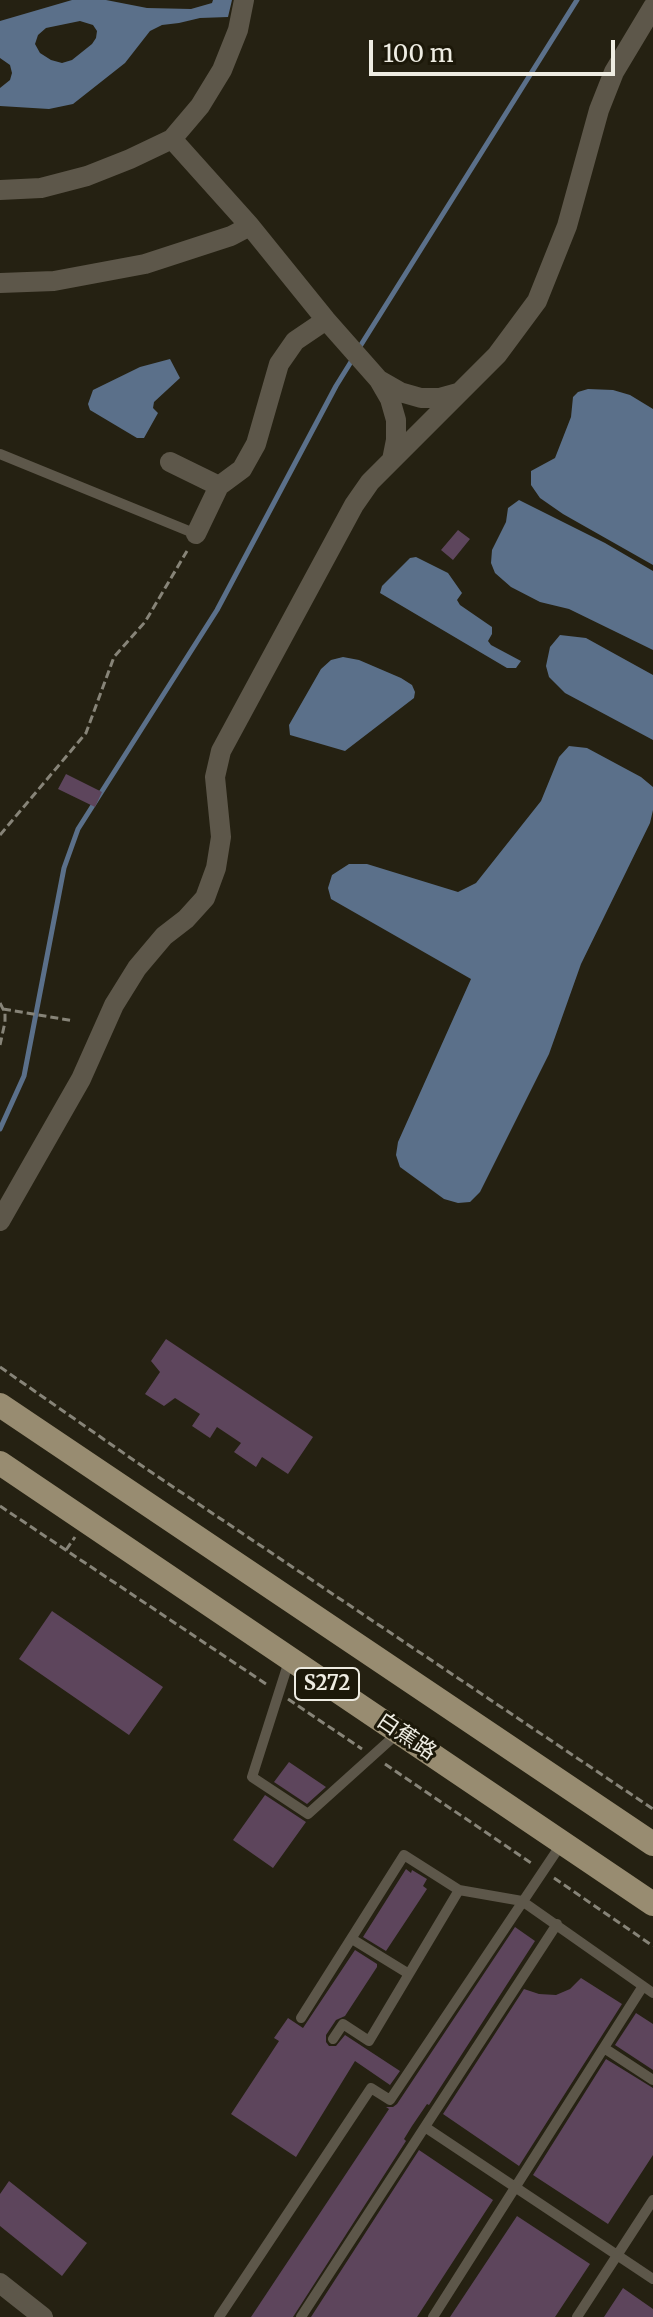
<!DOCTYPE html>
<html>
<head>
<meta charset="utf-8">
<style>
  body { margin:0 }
  #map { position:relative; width:653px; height:2317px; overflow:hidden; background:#252112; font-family:Merriweather,serif }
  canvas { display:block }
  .scale { position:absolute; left:369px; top:40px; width:246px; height:36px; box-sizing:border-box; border:4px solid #eeece2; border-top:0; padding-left:10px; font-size:24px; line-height:28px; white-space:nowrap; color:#eeece2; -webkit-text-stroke:6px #1c1809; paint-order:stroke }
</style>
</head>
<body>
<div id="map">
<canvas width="653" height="2317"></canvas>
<div class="scale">100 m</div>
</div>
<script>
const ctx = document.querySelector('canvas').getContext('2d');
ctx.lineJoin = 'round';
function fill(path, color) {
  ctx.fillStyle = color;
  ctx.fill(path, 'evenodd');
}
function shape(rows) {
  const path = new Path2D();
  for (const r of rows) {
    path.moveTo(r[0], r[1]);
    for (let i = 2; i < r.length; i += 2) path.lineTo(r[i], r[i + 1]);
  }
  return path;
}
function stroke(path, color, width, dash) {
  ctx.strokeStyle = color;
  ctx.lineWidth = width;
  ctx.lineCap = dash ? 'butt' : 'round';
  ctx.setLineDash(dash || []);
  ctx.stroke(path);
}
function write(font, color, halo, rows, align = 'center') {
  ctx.font = font + ' Merriweather,"Noto Sans SC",serif';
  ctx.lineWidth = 6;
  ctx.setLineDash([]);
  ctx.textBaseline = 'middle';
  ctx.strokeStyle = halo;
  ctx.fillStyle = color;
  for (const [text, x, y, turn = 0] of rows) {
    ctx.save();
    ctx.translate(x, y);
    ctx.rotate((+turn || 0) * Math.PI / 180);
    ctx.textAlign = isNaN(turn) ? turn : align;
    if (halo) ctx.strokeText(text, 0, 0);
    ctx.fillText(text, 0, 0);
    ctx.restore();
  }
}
fill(shape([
  [72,0,106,0,147,8,191,9,212,3,213,0,232,0,228,17,200,18,179,23,162,25,150,31,125,63,73,104,49,109,0,106,0,88,10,80,12,73,10,65,0,58,0,21],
  [80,21,93,25,97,31,96,38,92,44,72,60,62,63,51,60,40,53,35,44,38,35,46,28],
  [170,359,180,378,154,402,153,408,158,413,144,438,137,438,90,410,88,404,93,390,140,367],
  [588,389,613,390,630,395,653,409,653,565,563,514,540,498,531,485,531,471,555,458,571,417,573,397,578,392],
  [519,500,605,543,653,571,653,650,569,609,540,602,511,587,495,573,491,563,492,550,506,522,508,508],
  [416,557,448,573,462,593,457,600,460,605,492,627,492,634,488,641,491,645,521,661,516,668,507,668,380,593,382,586,410,558],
  [560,635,586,638,653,675,653,740,565,693,549,677,546,666,550,647],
  [343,657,359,660,401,678,412,685,415,692,414,698,345,751,290,735,289,725,321,669,331,660],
  [569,746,587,748,641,777,653,787,653,810,650,823,581,964,549,1054,480,1192,470,1202,458,1203,444,1199,400,1167,396,1155,398,1142,471,979,331,899,328,888,332,875,349,864,367,864,458,892,476,883,541,801,559,757]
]), '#5b708a');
stroke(shape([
  [359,348,577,0],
  [0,1129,24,1076,64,868,78,829,217,610,336,386,354,357]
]), '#5b708a', 5);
fill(shape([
  [458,530,470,539,453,560,441,550],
  [66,774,102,792,95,807,58,789],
  [166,1339,313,1437,288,1474,262,1457,256,1467,234,1452,241,1443,217,1427,210,1438,192,1426,200,1414,175,1398,164,1406,145,1394,160,1372,151,1361],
  [52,1611,163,1687,129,1735,19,1659],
  [289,1762,326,1787,307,1804,274,1782],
  [265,1795,306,1822,273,1868,233,1840],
  [406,1869,411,1873,412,1870,427,1879,423,1886,427,1889,386,1951,363,1937],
  [515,1927,535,1941,429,2105,427,2104,412,2126,404,2139,406,2141,293,2317,251,2317,389,2109,386,2107,393,2107,397,2104],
  [355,1950,377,1964,377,1967,345,2016,336,2020,326,2035,326,2042,329,2046,336,2046,345,2035,400,2071,390,2085,355,2061,296,2157,231,2114,279,2041,274,2038,288,2018,303,2028],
  [581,1978,622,2004,519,2166,443,2114,524,1989,539,1994,556,1995,570,1989],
  [636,2013,653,2024,653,2070,615,2045],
  [606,2059,653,2088,653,2155,608,2224,533,2175],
  [419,2150,493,2200,417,2317,311,2317],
  [9,2181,87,2243,62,2276,0,2226,0,2194],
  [517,2216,590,2264,555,2317,450,2317],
  [623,2288,653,2309,653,2317,604,2317]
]), '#5d455c');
stroke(shape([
  [0,835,86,733,114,657,145,622,187,551],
  [0,1003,5,1013,5,1022,0,1045],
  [3,1009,74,1021],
  [0,1367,145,1468,653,1809],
  [0,1506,269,1686],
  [66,1550,75,1537],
  [288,1699,362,1749],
  [385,1764,534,1865],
  [554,1878,653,1946]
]), '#878478', 3, [8, 4]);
stroke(shape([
  [0,454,196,534],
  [289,1661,252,1777,308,1814,399,1732],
  [352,1939,409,1974],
  [301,2018,404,1855,459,1890,522,1901,653,1993],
  [333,2039,343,2024,369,2041,459,1890],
  [604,2048,653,2080],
  [425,2127,653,2279],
  [219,2317,371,2088,390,2100,562,1843],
  [301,2317,557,1924],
  [433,2317,643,1986],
  [577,2317,653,2200]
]), '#5d574a', 10);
stroke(shape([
  [172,139,250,226,326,320,379,380,390,399,396,420,396,440,392,460],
  [0,190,41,188,87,176,130,159,172,139,200,106,222,70,238,30,244,0],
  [0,283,54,281,145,264,231,236,250,226],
  [379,380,400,392,421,398,440,398,458,393],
  [170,462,219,486],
  [196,534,219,486,242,469,256,444,279,364,295,341,326,320],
  [0,1221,81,1079,114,1005,137,968,164,936,186,919,205,898,216,868,221,837,215,777,221,751,354,505,370,482,497,355,537,301,567,226,599,110,614,72,653,7],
  [0,2283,43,2317]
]), '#5d574a', 20);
stroke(shape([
  [0,1405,653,1844],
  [0,1463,653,1904]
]), '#988c71', 24);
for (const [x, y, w] of [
  [327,1684,64]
]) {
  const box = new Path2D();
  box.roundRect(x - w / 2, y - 16, w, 32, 6);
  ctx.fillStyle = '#1c1809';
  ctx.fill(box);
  stroke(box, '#eeece2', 2);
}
write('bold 20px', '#eeece2', null, [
  ["S272",327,1684]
]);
write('22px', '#eeece2', '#1c1809', [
  ["白蕉路",406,1737,34]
]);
</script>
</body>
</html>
